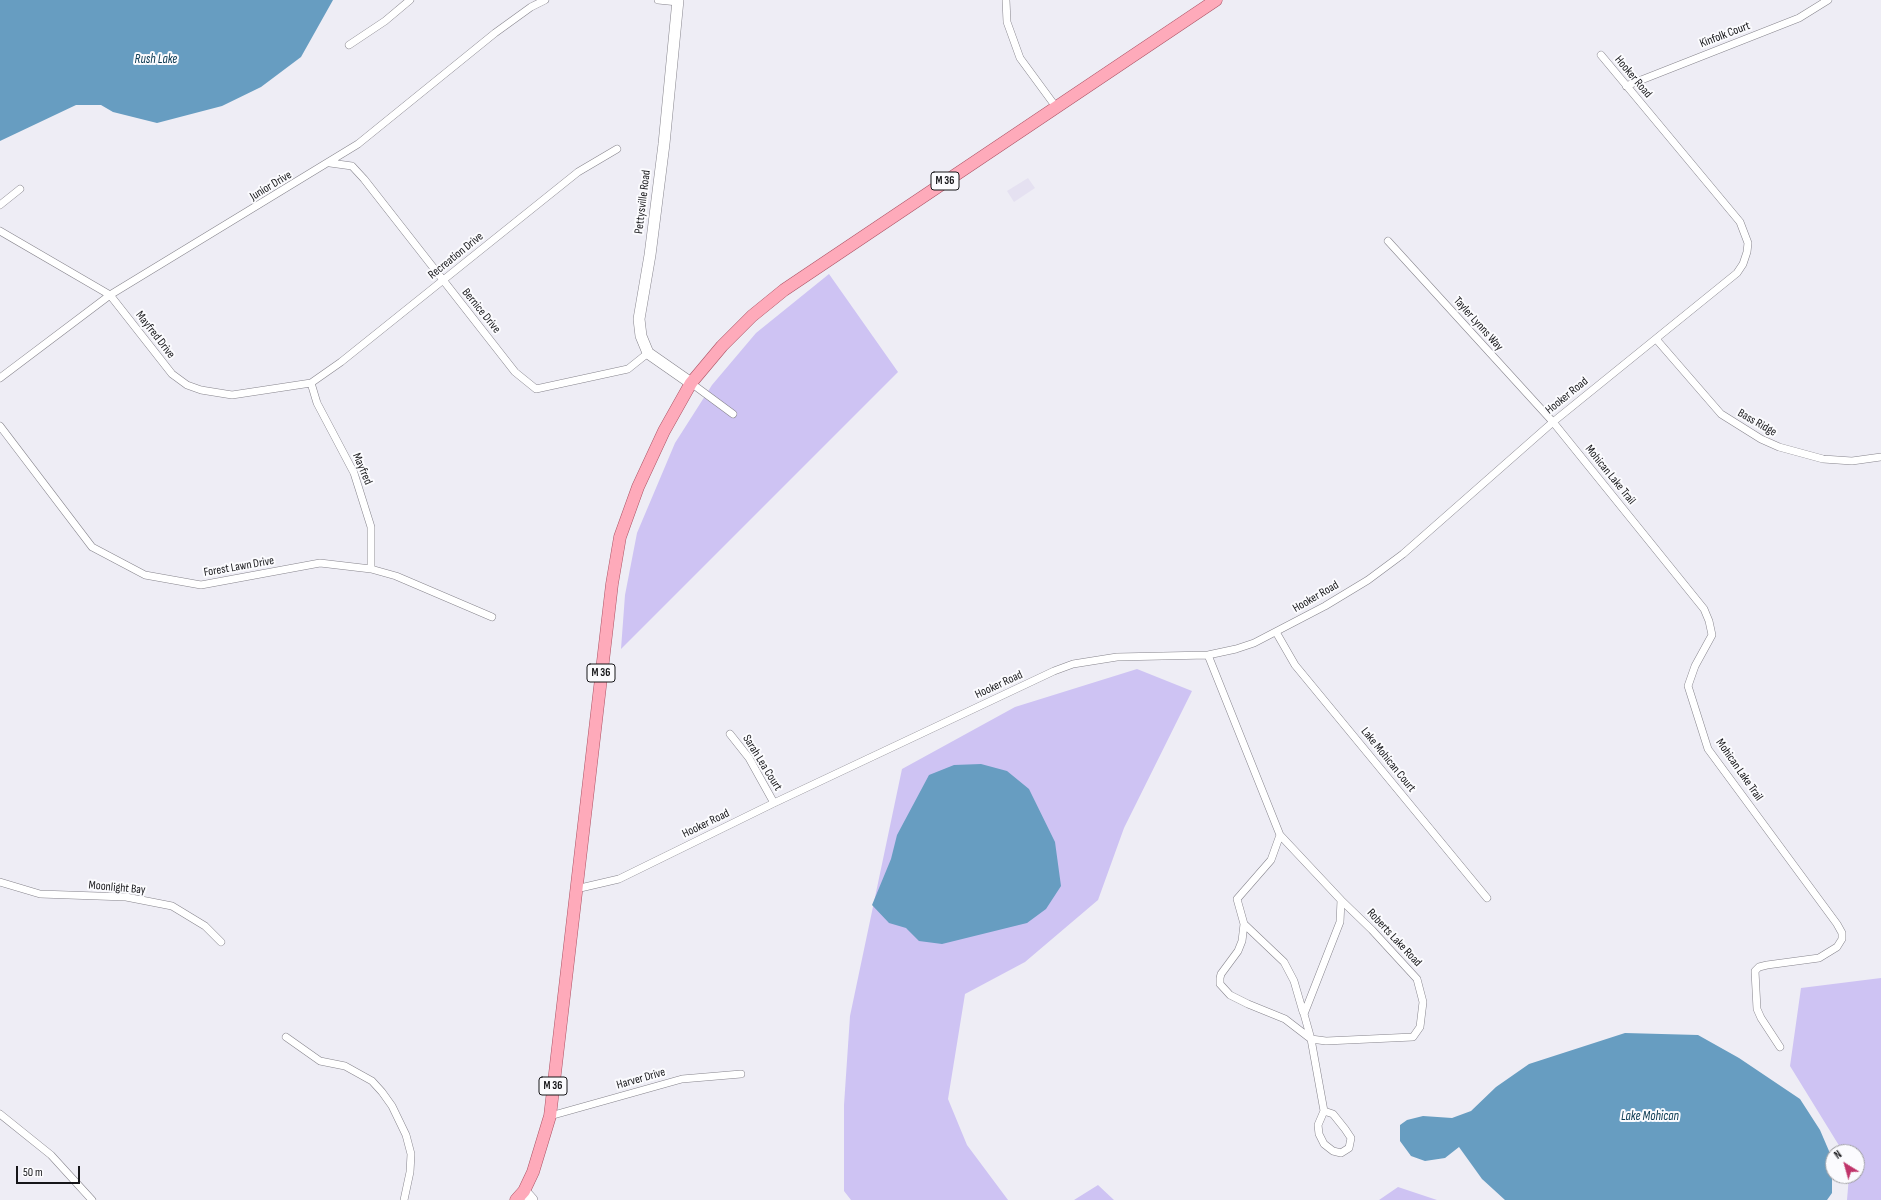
<!DOCTYPE html>
<html>
<head>
<meta charset="utf-8">
<style>
  body { margin:0 }
  #map { position:relative; width:1881px; height:1200px; overflow:hidden; background:#eeedf5; font-family:"Sofia Sans Condensed",sans-serif }
  canvas { display:block }
  .north { position:absolute; left:1825px; top:1144px; width:40px; height:40px; box-sizing:border-box; background:#fbfbfe; border:1px solid #9f9fa2; border-radius:50%; rotate:323deg; font-size:11px; font-weight:700; line-height:16px; text-align:center; color:#161619 }
  .north::after { content:''; display:block; margin:auto; width:14px; height:18px; background:#c0346a; clip-path:polygon(50% 0,100% 100%,50% 72%,0 100%) }
  .scale { position:absolute; left:16px; top:1166px; width:64px; height:18px; box-sizing:border-box; border:2px solid #161619; border-top:0; padding-left:5px; font-size:12px; line-height:14px; white-space:nowrap; color:#161619; -webkit-text-stroke:3px #fbfbfe; paint-order:stroke }
</style>
</head>
<body>
<div id="map">
<canvas width="1881" height="1200"></canvas>
<div class="north">N</div>
<div class="scale">50 m</div>
</div>
<script>
const ctx = document.querySelector('canvas').getContext('2d');
ctx.lineJoin = 'round';
function fill(path, color) {
  ctx.fillStyle = color;
  ctx.fill(path, 'evenodd');
}
function shape(rows) {
  const path = new Path2D();
  for (const r of rows) {
    path.moveTo(r[0], r[1]);
    for (let i = 2; i < r.length; i += 2) path.lineTo(r[i], r[i + 1]);
  }
  return path;
}
function stroke(path, color, width, dash) {
  ctx.strokeStyle = color;
  ctx.lineWidth = width;
  ctx.lineCap = dash ? 'butt' : 'round';
  ctx.setLineDash(dash || []);
  ctx.stroke(path);
}
function write(font, color, halo, rows, align = 'center') {
  ctx.font = font + ' "Sofia Sans Condensed",sans-serif';
  ctx.lineWidth = 4;
  ctx.setLineDash([]);
  ctx.textBaseline = 'middle';
  ctx.strokeStyle = halo;
  ctx.fillStyle = color;
  for (const [text, x, y, turn = 0] of rows) {
    ctx.save();
    ctx.translate(x, y);
    ctx.rotate((+turn || 0) * Math.PI / 180);
    ctx.textAlign = isNaN(turn) ? turn : align;
    if (halo) ctx.strokeText(text, 0, 0);
    ctx.fillText(text, 0, 0);
    ctx.restore();
  }
}
fill(shape([
  [1028,178,1035,188,1014,202,1007,191]
]), '#e5e1f1');
fill(shape([
  [829,274,898,372,621,649,625,595,637,533,675,443,712,385,756,333],
  [1137,669,1192,691,1124,828,1098,900,1025,962,965,994,948,1099,967,1145,1008,1200,851,1200,844,1191,844,1105,850,1016,902,769,1015,707],
  [1881,978,1881,1200,1847,1200,1849,1176,1857,1176,1857,1152,1843,1152,1790,1066,1801,988],
  [1098,1185,1114,1200,1074,1200],
  [1398,1187,1437,1200,1379,1200]
]), '#cec3f3');
fill(shape([
  [0,0,333,0,301,57,261,87,222,106,157,123,113,112,101,105,76,105,0,141],
  [981,764,1007,771,1029,789,1055,842,1061,886,1046,909,1027,923,942,944,919,941,906,928,889,923,872,905,891,859,897,835,929,775,954,765],
  [1625,1033,1698,1035,1739,1058,1800,1099,1820,1130,1832,1158,1832,1193,1827,1200,1505,1200,1482,1179,1459,1147,1445,1158,1425,1161,1411,1156,1400,1141,1400,1125,1407,1120,1423,1116,1452,1118,1471,1111,1496,1087,1529,1064]
]), '#679dc1');
const street = shape([
  [658,0,678,2],
  [1006,0,1007,22,1020,58,1056,107],
  [349,45,385,21,410,0],
  [1626,86,1799,18,1828,0],
  [330,163,352,166,364,179,515,372,536,389,628,369,648,353],
  [0,205,20,189],
  [0,231,110,295,172,374,187,385,201,390,232,395,311,383,341,362,578,172,617,149],
  [1388,241,1553,422,1704,609,1709,621,1712,635,1695,666,1688,686,1708,749,1837,924,1842,933,1842,939,1837,947,1819,958,1767,965,1759,967,1755,971,1757,1009,1761,1018,1780,1047],
  [1656,339,1721,414,1761,439,1779,447,1823,459,1852,461,1881,457],
  [0,378,110,295,358,144,495,33,531,7,545,0],
  [311,383,317,403,354,473,371,527,371,569],
  [691,383,733,414],
  [0,426,92,547,145,575,201,585,320,563,371,569,396,576,492,617],
  [1276,632,1295,665,1487,898],
  [1208,655,1280,835,1341,900,1340,922,1304,1014,1311,1039,1324,1111,1333,1114,1345,1129,1351,1138,1349,1148,1341,1153,1333,1151,1324,1144,1319,1134,1318,1125,1324,1111],
  [730,734,749,758,774,803],
  [1280,835,1271,860,1237,899,1244,924,1284,962,1294,981,1303,1012],
  [0,882,40,894,126,897,172,906,205,926,221,942],
  [576,889,619,879,774,803,1054,671,1073,664,1117,657,1208,655,1236,649,1254,643,1325,606,1368,580,1403,554,1553,422,1737,273,1743,264,1747,252,1748,243,1740,222,1601,55],
  [1244,924,1242,941,1238,951,1221,974,1220,978,1220,984,1230,995,1248,1004,1285,1019,1311,1039,1326,1041,1413,1037,1420,1027,1423,1002,1417,979,1372,930,1341,900],
  [286,1037,320,1061,345,1066,372,1081,382,1092,392,1106,406,1135,411,1154,410,1172,404,1200],
  [0,1114,51,1155,92,1200],
  [550,1116,682,1079,741,1074]
]);
const secondary = shape([
  [678,0,664,144,650,255,639,319,641,336,648,353,691,383],
  [524,1191,532,1200]
]);
const primary = shape([
  [516,1200,524,1191,533,1172,550,1116,612,584,620,537,638,487,664,431,691,383,722,346,752,316,784,290,1216,0]
]);
stroke(street, '#86848c', 8);
stroke(secondary, '#86848c', 12);
stroke(primary, '#ac5264', 13);
stroke(street, '#fff', 7);
stroke(secondary, '#fff', 11);
stroke(primary, '#feaaba', 12);
for (const [x, y, w] of [
  [945,181,28],
  [601,673,28],
  [553,1086,28]
]) {
  const box = new Path2D();
  box.roundRect(x - w / 2, y - 9, w, 18, 3);
  ctx.fillStyle = '#fbfbfe';
  ctx.fill(box);
  stroke(box, '#161619', 1);
}
write('bold 11px', '#161619', null, [
  ["M 36",945,181],
  ["M 36",601,673],
  ["M 36",553,1086]
]);
write('12px', '#161619', '#fbfbfe', [
  ["Kinfolk Court",1725,35,-21],
  ["Hooker Road",1633,77,50],
  ["Junior Drive",271,186,-31],
  ["Pettysville Road",643,202,-83],
  ["Recreation Drive",456,256,-39],
  ["Bernice Drive",481,311,51],
  ["Tayler Lynns Way",1478,324,48],
  ["Mayfred Drive",155,335,52],
  ["Hooker Road",1567,396,-39],
  ["Bass Ridge",1757,423,30],
  ["Mayfred",362,469,67],
  ["Mohican Lake Trail",1610,475,51],
  ["Forest Lawn Drive",239,567,-10],
  ["Hooker Road",1316,597,-30],
  ["Hooker Road",999,685,-25],
  ["Lake Mohican Court",1388,760,51],
  ["Sarah Lea Court",762,763,58],
  ["Mohican Lake Trail",1739,770,55],
  ["Hooker Road",706,824,-26],
  ["Moonlight Bay",117,888,5],
  ["Roberts Lake Road",1394,938,47],
  ["Harver Drive",641,1079,-16]
]);
write('italic 13px', '#08374f', '#fbfbfe', [
  ["Rush Lake",156,60],
  ["Lake Mohican",1650,1117]
]);
</script>
</body>
</html>
